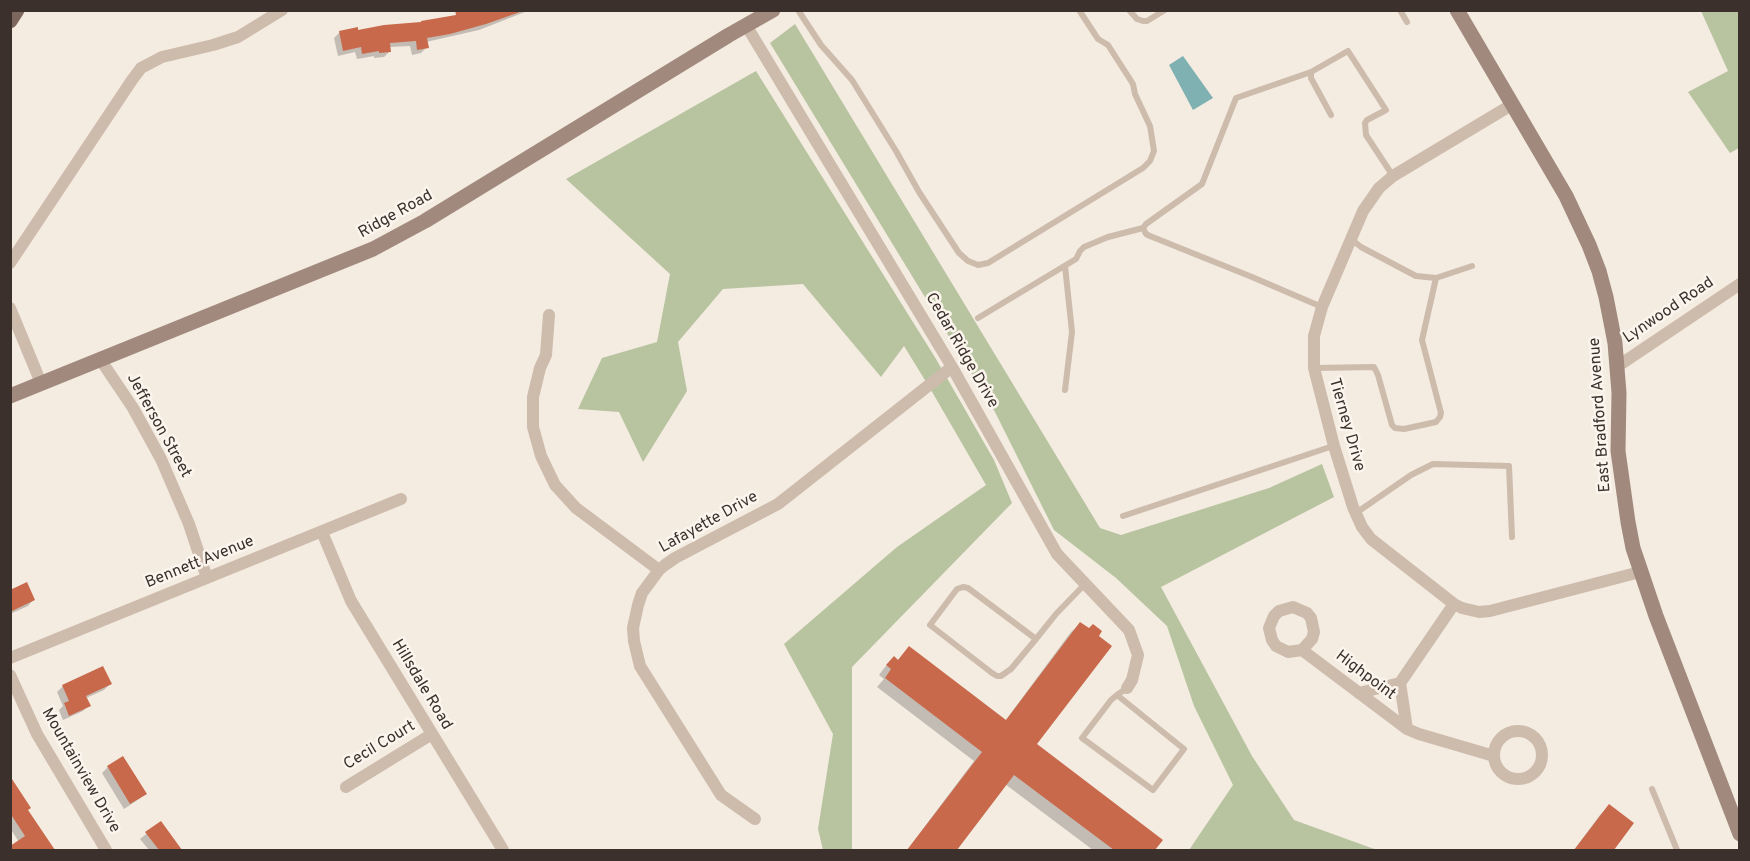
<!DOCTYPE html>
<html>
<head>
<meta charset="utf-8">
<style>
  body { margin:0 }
  #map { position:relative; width:1750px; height:861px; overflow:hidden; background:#f4ebe1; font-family:Overpass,sans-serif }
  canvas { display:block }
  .frame { position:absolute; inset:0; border:12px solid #3b302b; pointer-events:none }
</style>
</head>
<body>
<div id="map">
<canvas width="1750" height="861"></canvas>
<div class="frame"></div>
</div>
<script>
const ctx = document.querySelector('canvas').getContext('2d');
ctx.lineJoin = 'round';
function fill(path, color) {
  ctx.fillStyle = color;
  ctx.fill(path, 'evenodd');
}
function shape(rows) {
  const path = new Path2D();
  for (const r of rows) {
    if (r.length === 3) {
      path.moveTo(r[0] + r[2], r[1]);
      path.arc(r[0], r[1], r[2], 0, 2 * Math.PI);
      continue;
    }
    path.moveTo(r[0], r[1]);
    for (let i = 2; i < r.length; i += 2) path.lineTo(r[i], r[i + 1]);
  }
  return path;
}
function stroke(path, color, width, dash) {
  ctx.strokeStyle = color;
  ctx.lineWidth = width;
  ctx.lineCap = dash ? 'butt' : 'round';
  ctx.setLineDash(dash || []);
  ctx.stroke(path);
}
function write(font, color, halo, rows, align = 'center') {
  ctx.font = font + ' Overpass,sans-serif';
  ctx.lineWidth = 5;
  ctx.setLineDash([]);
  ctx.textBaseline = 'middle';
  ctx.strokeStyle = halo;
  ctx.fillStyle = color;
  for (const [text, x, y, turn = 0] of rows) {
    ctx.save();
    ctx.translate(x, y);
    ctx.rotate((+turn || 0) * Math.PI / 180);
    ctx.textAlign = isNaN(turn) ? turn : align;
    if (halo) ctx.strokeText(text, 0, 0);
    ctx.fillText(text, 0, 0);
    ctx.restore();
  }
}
fill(shape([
  [1701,11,1739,11,1739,148,1730,153,1688,92,1728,71],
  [795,24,1100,528,1121,535,1269,488,1322,464,1334,497,1161,587,1252,756,1294,820,1377,850,1189,850,1233,785,1194,706,1167,626,1116,578,1054,530,995,412,770,43],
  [756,71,936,359,994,460,1012,503,852,667,852,850,823,850,818,829,833,734,784,644,897,547,986,485,931,390,904,346,881,377,803,284,723,289,678,342,687,391,643,462,619,412,578,409,602,358,657,342,670,274,566,179]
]), '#b8c4a0');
fill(shape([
  [1183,56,1213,98,1193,110,1169,65]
]), '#7fb0b2');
fill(shape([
  [470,10,530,10,479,30,426,42,427,47,421,53,412,55,410,46,389,47,390,51,384,57,374,58,374,56,357,59,355,52,338,56,334,38,340,32,357,32,419,24,454,17,456,15],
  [10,591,33,600,28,606,10,614],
  [1080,624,1035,745,1161,840,1153,850,1093,850,1005,784,955,850,907,850,974,761,877,687,884,679,879,675,885,667,894,658,897,661,909,648,1005,721,1071,632],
  [110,684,104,690,86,698,89,705,83,711,63,720,59,710,63,706,57,692,63,686],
  [108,767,145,794,139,799,124,809,102,773],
  [10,779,27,810,54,850,10,850,11,847,19,842,10,828],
  [1609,806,1632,824,1612,850,1574,850,1600,815],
  [160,823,180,850,149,850,140,839]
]), '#0003');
fill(shape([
  [455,10,520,12,486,24,450,34,427,38,429,48,417,50,416,41,390,43,391,52,379,53,379,51,362,54,361,47,343,51,339,31,358,27,358,30,384,25,421,22,421,21,456,15],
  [27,582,35,600,10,612,10,590],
  [1080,622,1089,628,1093,624,1102,631,1099,636,1112,646,1037,744,1163,840,1155,850,1114,850,1014,775,957,850,907,850,982,752,885,678,891,669,886,665,894,656,898,660,909,646,1006,720],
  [103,666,112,684,86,696,91,706,69,716,64,703,69,701,62,685],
  [123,756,147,794,130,804,107,766],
  [10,776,31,808,28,810,55,850,10,850,10,846,25,836,10,813],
  [1609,804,1634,823,1614,850,1574,850],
  [161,821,182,850,159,850,145,832]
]), '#c8694b');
stroke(shape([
  [798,10,821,45,852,80,896,151,919,192,959,253,968,261,978,265,988,263,1143,168,1150,161,1154,151,1150,126,1135,94,1133,84,1108,45,1098,39,1079,10],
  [1129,10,1137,19,1143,21,1147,21,1165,10],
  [1400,10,1407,22],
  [1311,72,1236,98,1202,184,1146,224,1143,228,1146,234,1150,236,1252,277,1322,307],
  [1331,115,1311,78,1311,72,1348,51,1386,110,1367,120,1365,123,1366,135,1393,176],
  [1351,239,1361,247,1416,276,1436,278,1472,266],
  [1065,266,1072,332,1065,390],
  [978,318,1076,259,1080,251,1084,247,1108,237,1143,228],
  [1314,368,1374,367,1378,375,1392,425,1395,428,1404,429,1436,422,1440,417,1441,413,1422,340,1436,278],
  [1356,513,1411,475,1433,464,1509,466,1512,537],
  [1123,516,1333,446],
  [1036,639,968,588,963,587,957,589,930,625,992,673,997,676,1001,676,1011,669,1036,639,1056,614,1085,584],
  [1117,695,1184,749,1153,790,1082,738,1111,700,1117,695,1127,688],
  [1652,789,1677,850]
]), '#cdbbac', 6);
stroke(shape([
  [746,25,952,367,1057,554,1129,630,1138,655,1132,680,1127,688],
  [1513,104,1393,176,1379,188,1363,211,1322,307,1314,336,1314,368,1334,446,1353,507,1362,527,1371,539,1454,604,1462,608,1479,612,1490,611,1640,572],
  [10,263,132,80,141,68,162,57,213,45,238,37,282,10],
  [10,308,41,383],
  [549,315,546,355,540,368,533,397,533,427,541,456,555,485,576,508,659,570],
  [100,359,133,408,161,459,189,524,207,578],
  [1618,366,1740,284],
  [322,532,351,601,503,850],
  [1302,650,1288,652,1276,646,1272,640,1269,628,1274,616,1279,611,1293,607,1307,613,1311,618,1314,632,1312,639,1302,650,1407,729,1419,734,1494,756],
  [10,658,401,499],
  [10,675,37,734,106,850],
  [1400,683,1407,729],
  [1359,693,1400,683,1454,604],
  [1518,755,24],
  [346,787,432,734],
  [755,819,721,795,640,666,634,641,633,628,638,605,642,593,659,570,665,565,675,558,778,504,952,367]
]), '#cdbbac', 12);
stroke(shape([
  [1457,10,1566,196,1589,245,1599,271,1606,297,1615,343,1619,393,1618,451,1628,522,1633,548,1656,616,1740,834],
  [10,396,373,249,425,221,729,35,773,10]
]), '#a18a7d', 15);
stroke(shape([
  [10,21,17,10]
]), '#7d675c', 15);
write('16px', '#3b302b', '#fbf5ee', [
  ["Ridge Road",396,215,-29],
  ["Lynwood Road",1669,311,-34],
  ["Cedar Ridge Drive",961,351,60],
  ["East Bradford Avenue",1601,415,-94],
  ["Tierney Drive",1346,425,74],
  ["Jefferson Street",158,426,61],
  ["Lafayette Drive",709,523,-29],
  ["Bennett Avenue",200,563,-22],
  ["Highpoint",1365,676,37],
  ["Hillsdale Road",421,685,59],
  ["Cecil Court",380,746,-31],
  ["Mountainview Drive",80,771,60]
]);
</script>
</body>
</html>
